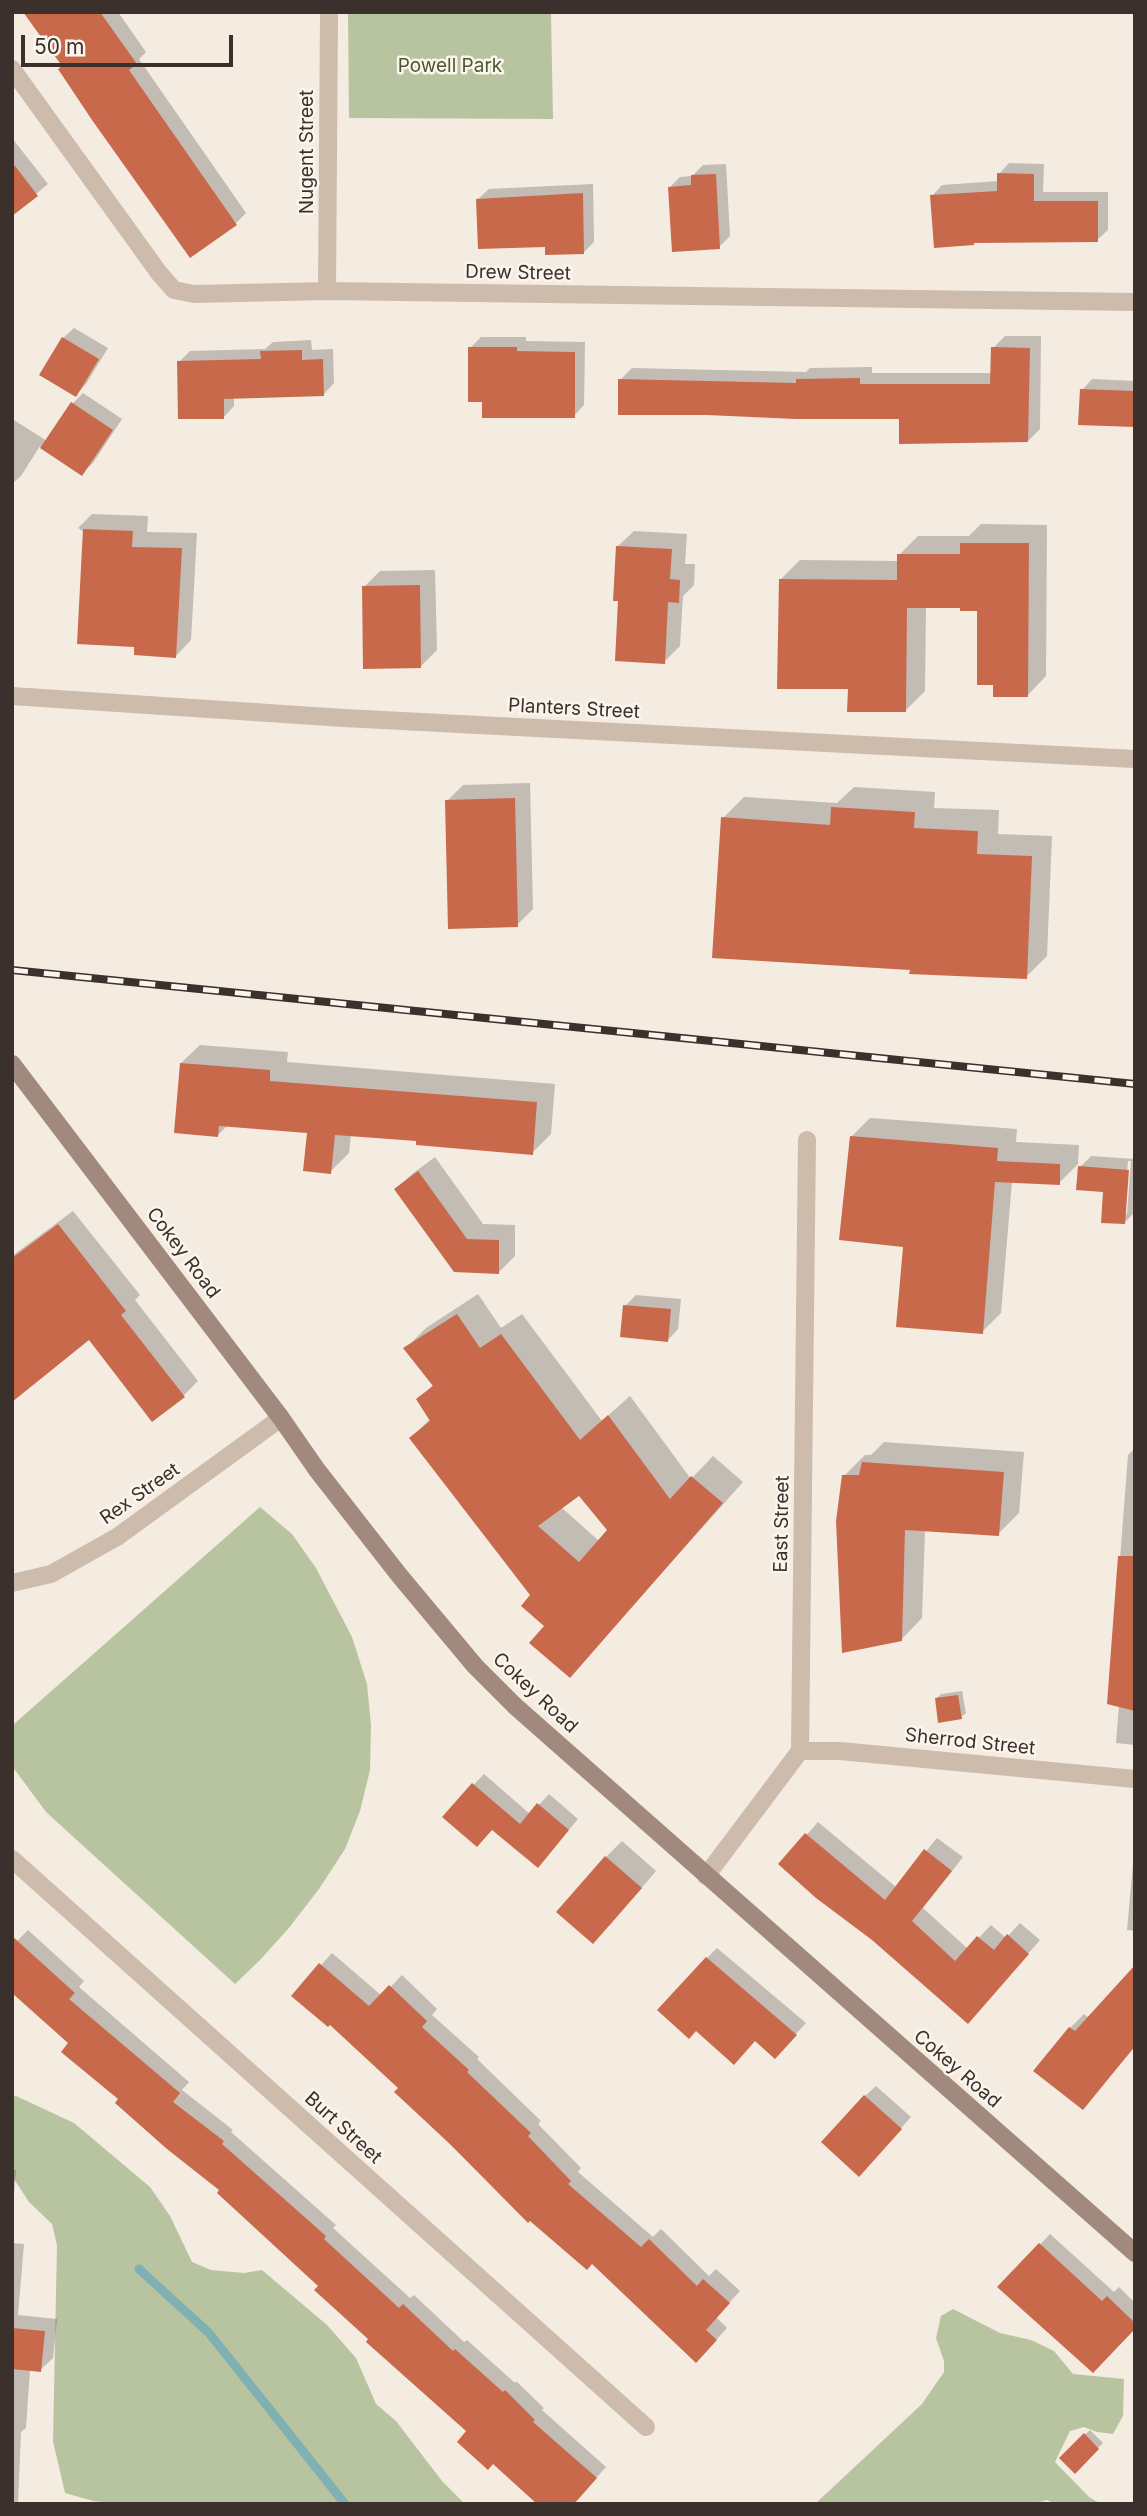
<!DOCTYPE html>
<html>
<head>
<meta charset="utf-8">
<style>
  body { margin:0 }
  #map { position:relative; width:1147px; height:2516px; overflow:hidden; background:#f4ebe1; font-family:Inter,sans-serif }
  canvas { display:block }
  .frame { position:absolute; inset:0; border:14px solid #3b302b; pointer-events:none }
  .scale { position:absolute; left:21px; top:35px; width:212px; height:32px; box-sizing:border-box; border:4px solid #3b302b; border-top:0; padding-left:9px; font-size:21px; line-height:24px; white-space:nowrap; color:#3b302b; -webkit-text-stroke:5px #fbf5ee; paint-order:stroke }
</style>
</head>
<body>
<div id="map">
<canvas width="1147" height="2516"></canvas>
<div class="frame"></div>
<div class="scale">50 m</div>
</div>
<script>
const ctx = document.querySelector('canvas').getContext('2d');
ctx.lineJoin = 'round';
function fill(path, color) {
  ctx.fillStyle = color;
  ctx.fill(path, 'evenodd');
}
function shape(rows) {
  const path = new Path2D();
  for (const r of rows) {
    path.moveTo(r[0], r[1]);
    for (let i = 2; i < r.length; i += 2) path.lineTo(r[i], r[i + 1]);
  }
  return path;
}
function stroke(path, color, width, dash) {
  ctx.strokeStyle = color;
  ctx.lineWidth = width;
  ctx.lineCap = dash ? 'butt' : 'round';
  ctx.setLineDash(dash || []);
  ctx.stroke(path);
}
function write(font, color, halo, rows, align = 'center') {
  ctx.font = font + ' Inter,sans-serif';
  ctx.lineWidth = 5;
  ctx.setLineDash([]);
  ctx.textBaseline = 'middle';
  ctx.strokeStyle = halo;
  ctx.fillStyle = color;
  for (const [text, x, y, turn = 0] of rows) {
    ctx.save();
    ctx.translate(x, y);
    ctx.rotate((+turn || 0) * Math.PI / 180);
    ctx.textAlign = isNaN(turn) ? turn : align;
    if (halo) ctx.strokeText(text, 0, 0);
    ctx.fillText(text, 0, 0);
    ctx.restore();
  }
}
fill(shape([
  [348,12,551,12,553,119,349,118],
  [260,1507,292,1534,316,1568,352,1637,367,1684,371,1726,370,1770,360,1811,345,1849,319,1889,288,1929,260,1960,235,1984,46,1812,12,1766,12,1732,14,1724],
  [16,2096,74,2123,150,2187,170,2216,192,2262,211,2270,244,2273,262,2270,327,2325,356,2358,376,2404,396,2421,442,2481,465,2504,119,2504,93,2501,65,2493,53,2441,57,2245,52,2224,29,2202,12,2176,12,2097],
  [953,2309,1000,2333,1031,2340,1054,2351,1073,2374,1124,2379,1123,2416,1113,2434,1097,2432,1084,2427,1070,2431,1055,2462,1089,2497,1101,2504,1055,2504,1047,2500,1032,2504,815,2504,922,2404,944,2372,944,2361,936,2338,941,2316]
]), '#b8c4a0');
fill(shape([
  [24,12,118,12,146,52,139,59,246,213,236,223,64,66],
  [12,138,48,184,12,214],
  [1009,163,1044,164,1043,192,1108,192,1108,230,1097,240,932,196,942,185,999,181,999,174],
  [726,164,730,236,719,247,669,188,680,177,692,176,703,165],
  [593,184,594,242,583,253,547,245,478,199,489,189],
  [74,328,108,348,86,384,76,395,63,338],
  [1005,336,1041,336,1040,429,1028,441,901,417,620,380,632,368,806,372,810,368,872,367,872,373,992,373,993,348],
  [481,337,526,337,526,341,585,342,584,405,574,416,484,400,470,348],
  [311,340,312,350,333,349,334,383,324,394,234,397,234,406,224,417,179,362,190,351,265,349,273,342],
  [1092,379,1135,381,1135,425,1082,390],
  [83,393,122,419,93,463,82,473,40,446,21,476,12,484,12,422,14,420,47,441,73,403],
  [92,514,148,516,147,532,197,533,191,640,176,656,136,645,84,532,78,528],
  [981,524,1047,525,1046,676,1027,696,995,684,979,609,962,607,926,607,925,691,906,710,849,687,780,580,800,560,899,561,899,555,918,536,969,536],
  [634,531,687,534,685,564,695,564,694,585,683,596,680,646,664,662,620,599,617,547],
  [435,570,437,650,421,666,364,587,380,571],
  [530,783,533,909,517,925,447,801,463,785],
  [854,787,935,792,934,808,999,810,998,834,1052,836,1047,956,1026,977,911,968,723,818,744,797,837,803],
  [200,1045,288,1052,287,1062,555,1084,551,1134,532,1153,418,1139,351,1134,349,1153,330,1172,309,1131,228,1125,218,1135,181,1063],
  [870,1118,1017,1129,1016,1142,1079,1145,1078,1164,1059,1183,1012,1181,1001,1313,982,1332,904,1245,851,1137],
  [1091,1156,1135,1159,1135,1212,1124,1223,1105,1190,1080,1167],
  [1128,1161,1131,1161,1127,1214,1124,1214],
  [435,1157,483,1224,515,1225,515,1256,499,1272,396,1189,412,1174],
  [73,1211,140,1295,135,1300,198,1381,183,1396,90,1338,12,1312,12,1256],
  [478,1294,501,1328,522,1314,602,1421,630,1396,691,1479,713,1456,743,1482,570,1676,533,1595,411,1438,430,1419,418,1400,434,1384,406,1348,426,1328],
  [580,1494,609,1530,599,1541,561,1507],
  [636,1295,681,1299,678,1329,668,1340,625,1306],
  [884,1442,1024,1452,1019,1513,998,1534,925,1530,922,1618,901,1640,844,1476,865,1455,871,1455],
  [1135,1448,1135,1745,1116,1743,1119,1705,1109,1702,1128,1455],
  [962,1691,966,1713,961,1717,936,1699,941,1694],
  [484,1774,530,1814,549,1794,578,1819,548,1855,492,1829,444,1816],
  [818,1822,896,1887,937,1838,963,1857,923,1908,968,1949,991,1925,1006,1938,1020,1923,1040,1940,980,2009,781,1864],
  [622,1841,656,1871,609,1926,606,1857],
  [1135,1841,1135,1931,1127,1930],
  [28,1930,84,1981,79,1987,189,2082,182,2090,233,2130,231,2132,336,2225,333,2228,410,2298,414,2295,464,2342,467,2340,515,2383,516,2381,544,2408,542,2410,606,2467,573,2504,469,2431,371,2339,321,2286,222,2190,120,2099,70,2043,12,1946],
  [717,1948,806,2023,785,2046,707,1958],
  [332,1953,382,1996,402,1975,437,2009,432,2015,479,2057,477,2059,541,2121,538,2124,581,2168,578,2172,653,2237,661,2229,709,2276,716,2269,740,2291,716,2317,727,2328,707,2350,592,2262,530,2219,528,2220,396,2092,400,2088,330,2022,293,1996],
  [1135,1969,1135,2047,1083,2108,1036,2071,1070,2028,1084,2014,1089,2018],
  [876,2086,911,2117,869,2164,865,2096],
  [12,2170,16,2170,12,2215],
  [1050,2234,1114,2292,1119,2287,1135,2303,1135,2327,1000,2287],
  [12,2243,24,2244,18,2315,57,2319,53,2358,40,2370,30,2369,26,2428,21,2432,18,2504,12,2504],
  [1090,2430,1103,2443,1075,2471,1061,2458]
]), '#0003');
stroke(shape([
  [139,2269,209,2333,345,2504]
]), '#7fb0b2', 9);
fill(shape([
  [23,12,100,12,137,64,129,70,237,225,190,258,92,120,58,69,62,66],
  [12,162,38,196,12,216],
  [997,173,1034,174,1034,201,1098,201,1098,242,974,243,974,245,934,248,930,195,997,191],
  [716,174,720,249,672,252,668,187,691,185,691,175],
  [583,193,584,254,545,255,545,247,478,249,476,199],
  [62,337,99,359,76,397,39,375],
  [468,347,517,347,517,351,575,352,575,418,482,418,482,402,468,402],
  [991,347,1030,348,1028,442,899,444,899,419,796,419,707,415,618,415,618,379,796,383,796,379,860,378,860,384,990,384],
  [302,350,302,360,323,359,324,396,224,399,224,419,178,419,177,361,261,359,260,351],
  [1080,389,1135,391,1135,427,1078,425],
  [71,402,113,430,82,476,40,448],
  [83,529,133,531,132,547,182,548,176,658,134,655,134,647,77,644],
  [960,543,1029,543,1028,697,993,697,993,685,977,685,977,611,960,611,960,608,907,608,906,712,847,712,848,689,777,689,779,579,897,580,897,554,960,554],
  [616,546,672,549,670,579,680,580,679,603,668,602,665,664,615,661,618,601,613,601],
  [420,585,421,668,363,669,362,586],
  [515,798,518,927,448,929,445,800],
  [831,807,915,812,914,828,978,831,977,854,1032,856,1027,979,909,974,910,970,712,958,721,817,830,825],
  [180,1063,270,1070,270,1081,537,1102,533,1155,416,1145,416,1141,335,1135,331,1174,303,1171,307,1133,219,1126,218,1137,174,1133],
  [850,1136,998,1148,997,1161,1060,1164,1060,1185,995,1182,983,1334,896,1327,903,1247,839,1240],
  [1078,1166,1129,1170,1125,1224,1101,1223,1103,1192,1076,1190],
  [418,1171,467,1239,499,1240,499,1274,454,1272,394,1189],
  [58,1224,126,1311,121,1315,185,1397,152,1422,89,1340,12,1402,12,1258],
  [623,1305,671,1309,668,1342,620,1337],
  [457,1314,480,1348,501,1334,580,1440,608,1415,670,1499,691,1476,723,1503,570,1678,529,1643,544,1626,521,1606,530,1595,409,1438,430,1421,416,1399,433,1386,403,1348],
  [579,1496,607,1530,579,1562,538,1526],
  [862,1462,1004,1472,999,1536,905,1530,902,1641,842,1653,836,1521,842,1475,859,1475],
  [1118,1556,1135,1556,1135,1711,1107,1704],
  [958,1695,962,1719,938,1723,935,1698],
  [472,1783,520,1824,537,1803,569,1830,538,1868,492,1830,477,1847,442,1817],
  [805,1833,885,1900,924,1849,952,1871,912,1921,955,1961,977,1936,994,1950,1007,1934,1029,1954,968,2024,872,1940,816,1898,778,1864],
  [605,1856,642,1888,593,1944,556,1912],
  [12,1936,75,1993,69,1999,180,2093,173,2102,224,2141,222,2144,326,2236,324,2239,399,2308,403,2304,453,2351,455,2349,503,2392,505,2390,535,2420,533,2422,597,2478,574,2504,537,2504,493,2464,488,2470,457,2442,466,2431,366,2342,368,2339,314,2290,318,2286,217,2193,219,2190,167,2149,115,2103,118,2099,61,2052,68,2043,12,1993],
  [706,1957,797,2035,775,2059,755,2041,734,2065,696,2031,689,2039,657,2010],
  [319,1963,369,2006,389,1985,427,2021,422,2027,469,2070,467,2072,531,2133,528,2136,571,2181,568,2184,641,2247,649,2239,697,2286,703,2279,730,2303,706,2330,717,2340,696,2363,592,2264,587,2270,530,2221,528,2223,450,2144,394,2092,398,2088,330,2025,328,2027,291,1996],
  [1135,1965,1135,2046,1083,2110,1033,2071,1069,2027,1075,2031],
  [864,2095,902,2129,859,2177,821,2142],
  [1039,2243,1102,2301,1107,2296,1135,2323,1135,2329,1093,2373,997,2287],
  [12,2328,45,2331,41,2372,12,2369],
  [1084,2433,1099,2449,1075,2474,1059,2458]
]), '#c8694b');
stroke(shape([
  [12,69,159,273,174,290,194,294,327,291,1135,302],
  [327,291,329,12],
  [12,696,344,718,1135,759],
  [12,1583,51,1574,117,1537,281,1418],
  [800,1751,840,1751,1135,1779],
  [12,1859,646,2427],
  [706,1876,800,1751,807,1140]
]), '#cdbbac', 18);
stroke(shape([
  [12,1064,281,1418,317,1470,399,1575,475,1666,515,1706,1135,2253]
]), '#a18a7d', 18);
const rail = shape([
  [12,970,1135,1084]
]);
stroke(rail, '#3b302b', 8);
stroke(rail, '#fbf5ee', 5, [16]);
write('19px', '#4a5a2e', '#fbf5ee', [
  ["Powell Park",450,66]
]);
write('19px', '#3b302b', '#fbf5ee', [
  ["Nugent Street",307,152,-90],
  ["Drew Street",518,273,1],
  ["Planters Street",574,709,3],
  ["Cokey Road",183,1253,53],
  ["Rex Street",140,1494,-35],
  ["East Street",782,1524,-89],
  ["Cokey Road",535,1693,43],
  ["Sherrod Street",970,1742,6],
  ["Cokey Road",957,2069,41],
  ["Burt Street",343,2128,42]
]);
</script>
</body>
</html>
